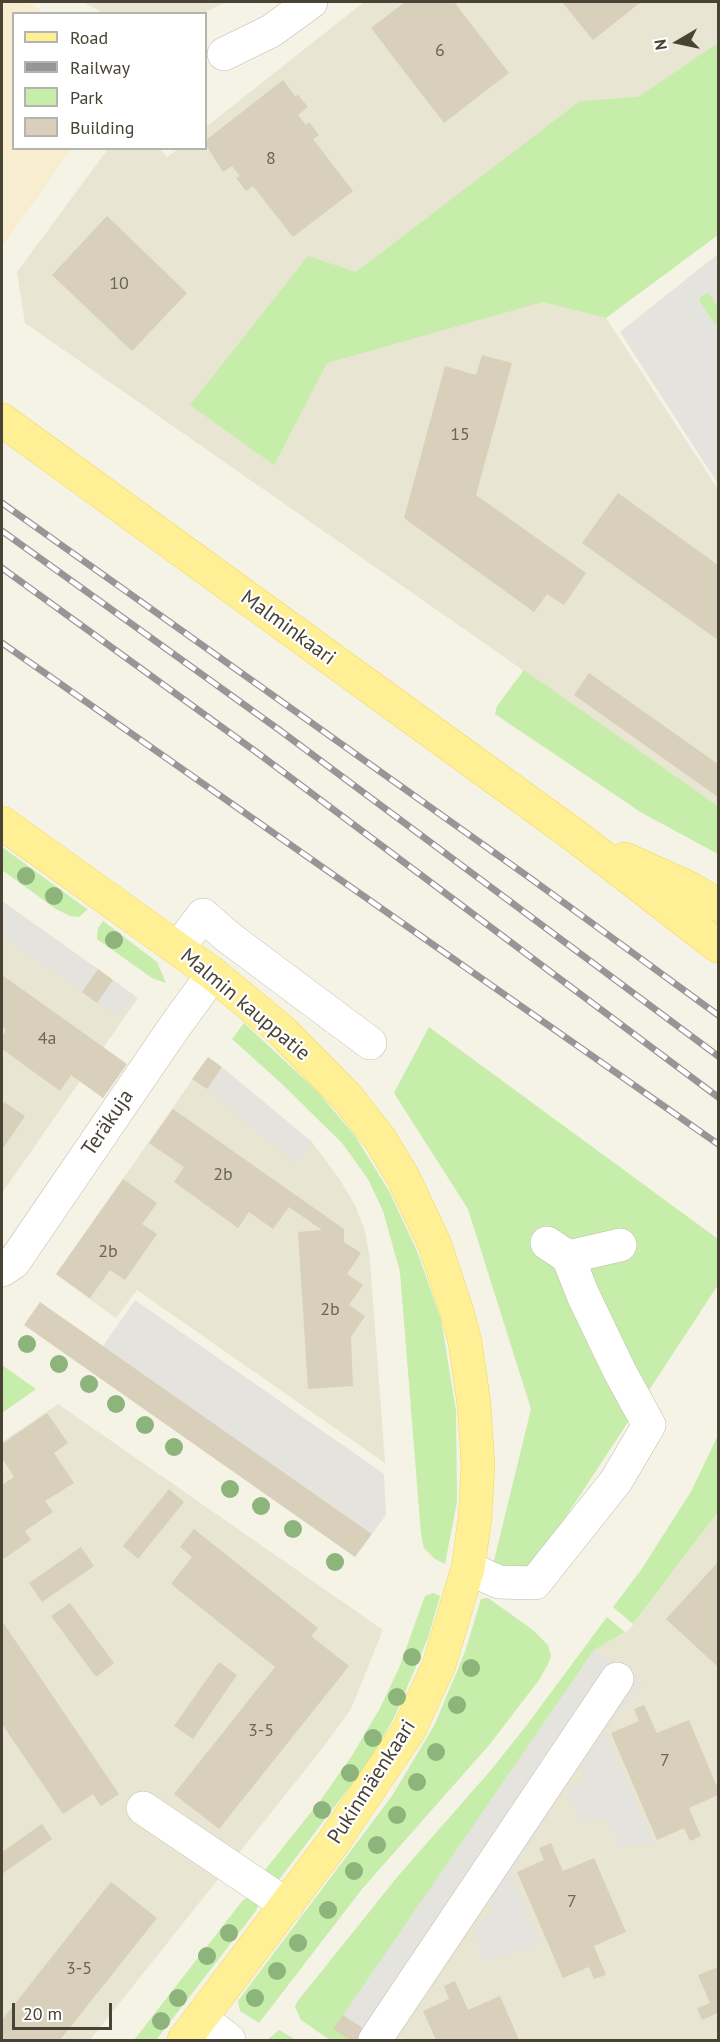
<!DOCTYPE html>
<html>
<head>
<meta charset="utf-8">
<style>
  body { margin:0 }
  #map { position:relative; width:720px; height:2042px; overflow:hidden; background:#f5f2e6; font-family:"PT Sans",sans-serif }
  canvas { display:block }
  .frame { position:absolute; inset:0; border:3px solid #484334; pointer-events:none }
  .legend { position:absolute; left:12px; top:12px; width:195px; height:138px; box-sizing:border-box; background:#fff; border:2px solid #b6b4ae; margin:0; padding:8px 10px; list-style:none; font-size:18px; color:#484334 }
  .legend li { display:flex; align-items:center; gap:12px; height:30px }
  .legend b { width:30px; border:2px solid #b6b4ae }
  .north { position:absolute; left:648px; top:12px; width:60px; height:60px; -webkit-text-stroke:4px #fff; paint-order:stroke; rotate:261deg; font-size:16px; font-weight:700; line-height:24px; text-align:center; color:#484334 }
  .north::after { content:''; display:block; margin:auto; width:21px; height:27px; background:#484334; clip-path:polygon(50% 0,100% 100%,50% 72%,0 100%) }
  .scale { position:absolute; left:12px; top:2003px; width:100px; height:27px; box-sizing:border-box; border:3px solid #484334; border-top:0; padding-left:8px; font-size:18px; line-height:21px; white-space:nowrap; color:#484334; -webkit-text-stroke:4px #fff; paint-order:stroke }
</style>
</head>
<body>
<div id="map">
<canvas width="720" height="2042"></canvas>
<div class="frame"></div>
<ul class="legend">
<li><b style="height:8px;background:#fff095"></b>Road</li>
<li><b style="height:8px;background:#969696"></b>Railway</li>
<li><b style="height:16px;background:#c6edaa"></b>Park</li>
<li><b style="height:16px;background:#d8d0ba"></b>Building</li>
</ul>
<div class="north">N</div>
<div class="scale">20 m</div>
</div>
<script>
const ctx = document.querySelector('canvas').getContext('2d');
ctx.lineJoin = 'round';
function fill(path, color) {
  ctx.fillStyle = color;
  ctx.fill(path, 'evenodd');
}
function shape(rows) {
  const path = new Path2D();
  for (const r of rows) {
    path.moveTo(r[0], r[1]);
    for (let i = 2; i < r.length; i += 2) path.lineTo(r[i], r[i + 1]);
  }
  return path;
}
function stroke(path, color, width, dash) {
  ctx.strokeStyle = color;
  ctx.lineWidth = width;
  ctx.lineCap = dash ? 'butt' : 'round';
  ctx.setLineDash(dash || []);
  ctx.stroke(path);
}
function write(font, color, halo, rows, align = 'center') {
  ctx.font = font + ' "PT Sans",sans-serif';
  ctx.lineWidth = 4.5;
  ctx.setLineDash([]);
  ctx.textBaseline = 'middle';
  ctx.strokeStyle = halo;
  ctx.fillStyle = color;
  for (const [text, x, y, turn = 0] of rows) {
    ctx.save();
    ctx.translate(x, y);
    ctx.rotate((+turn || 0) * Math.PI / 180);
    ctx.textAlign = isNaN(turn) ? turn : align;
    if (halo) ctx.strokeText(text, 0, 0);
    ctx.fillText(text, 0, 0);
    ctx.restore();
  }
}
fill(shape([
  [83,2,226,2,201,14,103,13],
  [364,2,718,2,718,166,544,302,606,318,718,489,718,806,25,323,17,272,108,149,160,149,167,157,178,149,206,148,206,127],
  [2,901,138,998,2,1193],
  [208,1057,312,1142,340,1180,355,1205,365,1231,370,1260,385,1463,137,1290,116,1318,56,1275],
  [58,1404,383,1630,351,1709,321,1750,90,2040,2,2040,2,1442],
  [718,1512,718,2040,343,2040,331,2032,594,1650,629,1630]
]), '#e9e5d3');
fill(shape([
  [2,2,27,2,44,13,14,14,14,148,71,149,2,247]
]), '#f9edcf');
fill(shape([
  [718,43,718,235,606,318,543,302,327,363,274,465,190,405,308,256,356,272,580,101,638,97],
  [709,292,718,306,718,329,699,301,701,296],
  [524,670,718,806,718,854,642,813,495,714,497,706],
  [2,847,87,909,88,909,79,917,70,916,56,909,2,870],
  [103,921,157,962,166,983,152,978,97,939,98,928],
  [244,1023,318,1092,355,1136,389,1191,417,1251,441,1319,456,1411,457,1502,445,1564,435,1559,424,1548,421,1534,400,1272,383,1211,368,1179,342,1143,283,1085,232,1039],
  [429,1027,718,1239,718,1285,523,1582,489,1581,531,1409,468,1209,394,1093],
  [2,1365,36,1389,2,1413],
  [718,1435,718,1512,633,1624,613,1607,641,1570,692,1490],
  [433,1593,440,1596,428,1638,394,1718,367,1764,278,1881,266,1876,265,1870,320,1801,353,1754,380,1708,399,1668,425,1596],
  [488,1598,533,1630,548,1645,551,1656,548,1664,539,1680,490,1744,362,1889,259,2023,240,2011,238,2001,392,1796,435,1724,465,1652,481,1599],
  [607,1617,625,1632,594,1650,334,2029,350,2040,330,2040,301,2020,295,2007,297,2002,398,1876,491,1770,526,1726],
  [250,1897,260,1903,255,1912,156,2040,134,2040,243,1900],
  [279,2030,296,2040,267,2040]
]), '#c6edaa');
fill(shape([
  [718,254,718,306,708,292,701,296,699,301,718,329,718,484,620,332],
  [2,901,98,969,82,992,2,935],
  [113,980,134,995,119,1017,97,1003],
  [222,1067,312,1142,296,1164,207,1089],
  [135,1300,384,1474,386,1515,372,1534,103,1346],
  [594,1650,645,1685,604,1728,654,1843,620,1847,605,1817,580,1823,567,1791,585,1779,581,1767,572,1772,510,1875,541,1943,485,1963,473,1929,477,1923,494,1913,488,1904,469,1925,382,2040,343,2015]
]), '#e5e3de');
fill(shape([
  [405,2,454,2,509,73,444,123,371,28],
  [562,2,641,2,593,40],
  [283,80,295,96,298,95,308,107,298,115,306,125,309,122,319,135,313,139,353,191,293,237,253,186,246,191,236,178,240,176,232,166,223,172,206,145,206,140],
  [107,216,187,293,132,351,52,275],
  [482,355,512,363,476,495,586,573,564,605,547,594,534,612,404,518,445,366,476,375],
  [618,493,718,565,718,640,582,543],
  [589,673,718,764,718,797,574,695],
  [98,969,113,980,97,1003,82,992],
  [2,975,127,1064,103,1098,71,1075,60,1091,2,1049,2,1037,6,1030,2,1027],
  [208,1057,222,1067,207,1089,192,1079],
  [4,1102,25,1116,2,1150,2,1106],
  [173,1109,344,1229,344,1242,361,1253,347,1274,363,1285,349,1305,365,1316,351,1337,353,1386,308,1389,298,1232,322,1230,289,1207,273,1229,249,1212,238,1228,174,1182,184,1167,149,1143],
  [123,1179,157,1203,142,1224,157,1234,125,1280,110,1270,90,1298,56,1274],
  [40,1302,372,1534,355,1557,24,1325],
  [47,1413,68,1443,54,1453,74,1483,45,1501,53,1512,25,1531,31,1540,2,1560,2,1485,14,1477,2,1458,2,1444],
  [169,1489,184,1502,138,1559,123,1546],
  [194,1529,318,1628,311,1636,349,1666,219,1829,174,1794,275,1667,171,1584,192,1557,180,1547],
  [81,1547,94,1566,42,1602,29,1583],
  [718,1562,718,1667,666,1619],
  [70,1603,114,1663,96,1677,51,1616],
  [2,1621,119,1794,101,1806,93,1794,63,1814,2,1724],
  [219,1662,237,1675,193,1739,174,1726],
  [644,1705,657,1733,689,1720,718,1789,718,1795,689,1808,701,1836,690,1841,684,1828,657,1840,611,1733,639,1721,634,1709],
  [42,1824,52,1839,2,1874,2,1852],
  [551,1843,563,1871,594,1858,626,1932,594,1946,606,1975,594,1979,589,1967,563,1978,517,1872,544,1860,539,1848],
  [111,1882,157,1918,60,2040,2,2040,2,2020],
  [718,1967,718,2013,702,2020,697,2008,710,2003,698,1975],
  [455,1981,468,2010,500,1996,519,2040,436,2040,423,2011,449,1999,444,1986],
  [343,2015,366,2030,359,2040,350,2040,333,2029]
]), '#d8d0ba');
const minor = shape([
  [224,54,271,31,311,2],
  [179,947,203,915,228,937,370,1043],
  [568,1257,620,1245],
  [2,1270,14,1262,173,1029,213,974],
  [468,1568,499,1582,535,1583,616,1481,649,1425,619,1370,583,1295,568,1257,547,1243],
  [143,1808,287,1905],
  [201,2018,229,2040],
  [375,2040,617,1679]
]);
const major = shape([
  [2,420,574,835,718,946],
  [2,823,213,974,282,1031,347,1097,380,1139,403,1177,435,1245,458,1315,465,1342,474,1404,478,1465,475,1518,468,1568,439,1665,409,1730,332,1844,184,2040],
  [625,859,691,889,718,905]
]);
stroke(minor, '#c1bca7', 34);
stroke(major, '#f0d858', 34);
stroke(minor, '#fff', 33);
stroke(major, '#fff095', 33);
const rail = shape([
  [2,503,530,878,718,1015],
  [2,531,278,729,718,1056],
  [2,568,259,754,718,1097],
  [2,643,718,1144]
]);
stroke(rail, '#969696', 7);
stroke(rail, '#fff', 4.5, [14]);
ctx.fillStyle = '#8db47a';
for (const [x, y] of [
  [26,876],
  [54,896],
  [114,940],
  [27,1344],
  [59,1364],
  [89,1384],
  [116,1404],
  [145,1425],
  [174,1447],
  [230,1489],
  [261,1506],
  [293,1529],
  [335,1562],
  [412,1657],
  [471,1668],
  [397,1697],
  [457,1705],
  [373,1738],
  [436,1752],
  [350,1773],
  [417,1782],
  [322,1810],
  [397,1815],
  [377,1845],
  [354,1871],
  [328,1910],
  [229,1933],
  [298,1943],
  [207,1956],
  [277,1971],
  [178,1998],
  [255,1998],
  [161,2021]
]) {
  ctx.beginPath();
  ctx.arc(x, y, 9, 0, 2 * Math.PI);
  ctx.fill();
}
write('18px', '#6c6656', null, [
  ["6",440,51],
  ["8",271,159],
  ["10",119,284],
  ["15",460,435],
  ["4a",47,1039],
  ["2b",223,1175],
  ["2b",108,1252],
  ["2b",330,1310],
  ["3-5",261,1731],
  ["7",665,1761],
  ["7",572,1902],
  ["3-5",79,1969]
]);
write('21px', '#484334', '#fff', [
  ["Malminkaari",288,628,36],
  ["Malmin kauppatie",245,1005,40],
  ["Teräkuja",108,1123,-56],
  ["Pukinmäenkaari",372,1782,-57]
]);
</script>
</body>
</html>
